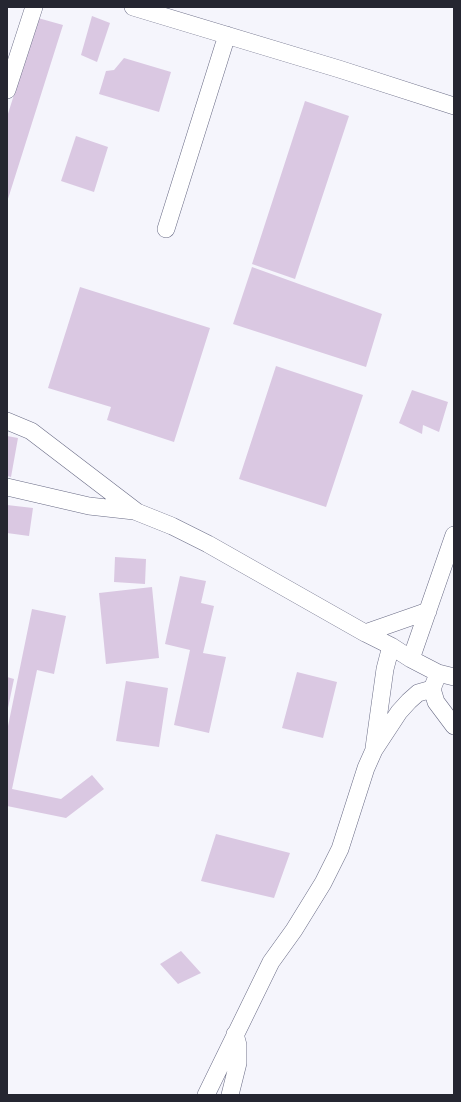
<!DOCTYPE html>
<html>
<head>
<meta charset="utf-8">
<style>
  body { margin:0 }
  #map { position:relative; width:461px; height:1102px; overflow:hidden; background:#f5f5fc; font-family:Montserrat,sans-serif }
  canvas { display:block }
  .frame { position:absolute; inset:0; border:8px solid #252631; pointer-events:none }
</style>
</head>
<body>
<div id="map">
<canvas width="461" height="1102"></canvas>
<div class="frame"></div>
</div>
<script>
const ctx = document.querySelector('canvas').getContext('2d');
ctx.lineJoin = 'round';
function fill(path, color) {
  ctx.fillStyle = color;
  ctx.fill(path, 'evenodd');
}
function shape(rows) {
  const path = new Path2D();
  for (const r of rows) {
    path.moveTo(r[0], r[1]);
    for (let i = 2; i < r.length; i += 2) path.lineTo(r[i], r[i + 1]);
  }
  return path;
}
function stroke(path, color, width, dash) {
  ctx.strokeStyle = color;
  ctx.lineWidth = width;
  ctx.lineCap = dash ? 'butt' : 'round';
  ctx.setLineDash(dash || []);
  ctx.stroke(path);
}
fill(shape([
  [92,16,110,23,97,62,81,55],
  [38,18,63,25,7,202,7,117],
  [124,58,171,72,159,112,99,94,106,71,114,70],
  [305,101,349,116,295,279,252,264],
  [76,136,108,147,94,192,61,181],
  [252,267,382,314,366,367,233,324],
  [80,287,210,328,174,442,107,420,111,407,48,388],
  [276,366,363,395,326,507,239,479],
  [412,390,448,402,439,432,423,425,422,434,399,423],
  [7,436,18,438,11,477,7,476],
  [7,505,33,508,29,536,7,533],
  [115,557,146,559,145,584,114,582],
  [180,576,206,581,201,603,214,606,203,653,226,657,209,733,174,725,190,650,165,644],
  [152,587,159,658,106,664,99,593],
  [32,609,66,616,54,674,37,670,12,789,61,799,92,775,104,789,66,818,7,806,7,731],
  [297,672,337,682,323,738,282,728],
  [7,677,14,679,8,708,7,708],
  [126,681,168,688,159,747,116,741],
  [216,834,290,853,274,898,201,881],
  [181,951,201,973,178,984,160,964]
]), '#dac8e2');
const minor = shape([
  [133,7,339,69,454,106],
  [7,90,34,7],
  [166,229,227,35],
  [7,421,31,431,137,512,172,526,208,544,365,633,391,646,411,659,438,673,454,677],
  [7,487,89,506,134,511],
  [365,633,428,611],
  [411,659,454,535],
  [436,679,432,689,436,702,454,726],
  [374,748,385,669,391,646],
  [206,1095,271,962,294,930,323,883,340,849,366,768,374,750,399,712,409,701,418,693,432,689],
  [230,1095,238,1063,238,1045,235,1034]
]);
stroke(minor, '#696b85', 18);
stroke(minor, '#fff', 17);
</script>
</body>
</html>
